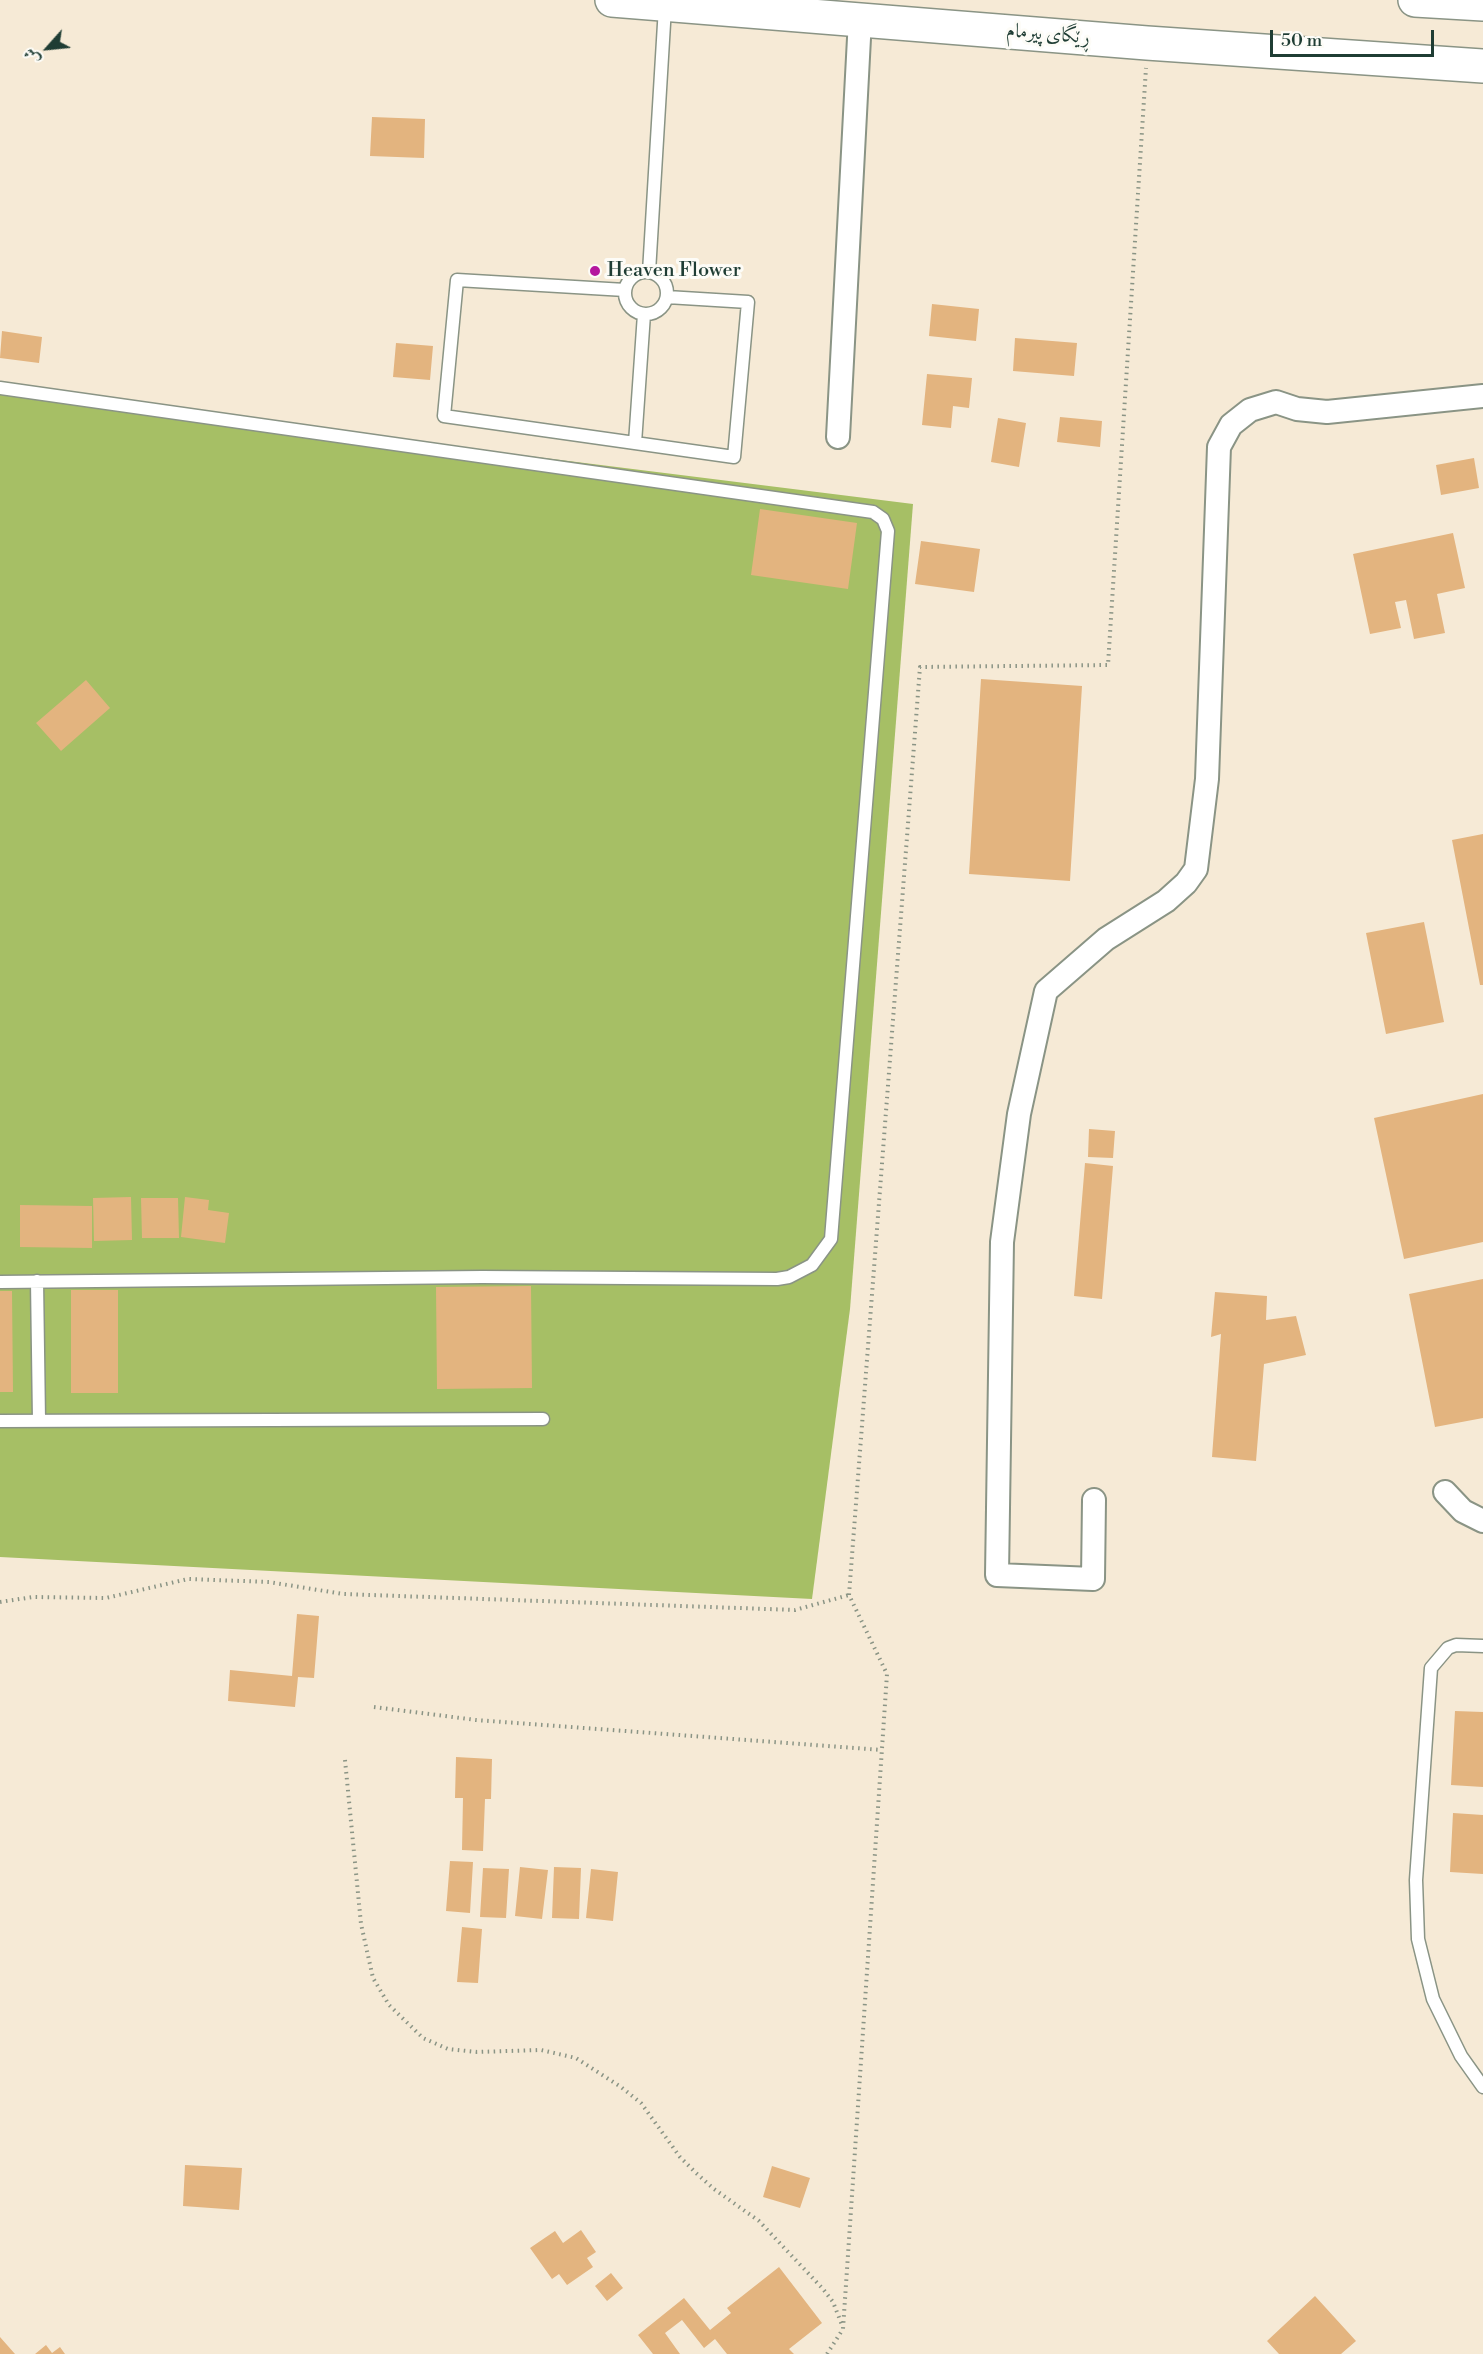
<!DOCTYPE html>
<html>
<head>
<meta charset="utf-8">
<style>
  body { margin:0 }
  #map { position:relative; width:1483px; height:2354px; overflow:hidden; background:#f6ead6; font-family:"Libre Bodoni",Amiri,serif }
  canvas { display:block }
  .north { position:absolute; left:18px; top:18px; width:60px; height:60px; -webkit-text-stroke:4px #fdfcf7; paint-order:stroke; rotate:243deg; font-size:16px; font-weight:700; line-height:24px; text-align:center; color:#1f3d34 }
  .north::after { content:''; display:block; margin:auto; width:21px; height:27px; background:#1f3d34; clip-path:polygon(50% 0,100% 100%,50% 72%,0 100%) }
  .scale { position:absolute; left:1270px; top:30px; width:164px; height:27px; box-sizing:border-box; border:3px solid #1f3d34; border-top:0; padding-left:8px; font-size:18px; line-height:21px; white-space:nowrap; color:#1f3d34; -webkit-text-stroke:4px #fdfcf7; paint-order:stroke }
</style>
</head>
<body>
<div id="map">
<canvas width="1483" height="2354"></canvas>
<div class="north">ش</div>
<div class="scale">50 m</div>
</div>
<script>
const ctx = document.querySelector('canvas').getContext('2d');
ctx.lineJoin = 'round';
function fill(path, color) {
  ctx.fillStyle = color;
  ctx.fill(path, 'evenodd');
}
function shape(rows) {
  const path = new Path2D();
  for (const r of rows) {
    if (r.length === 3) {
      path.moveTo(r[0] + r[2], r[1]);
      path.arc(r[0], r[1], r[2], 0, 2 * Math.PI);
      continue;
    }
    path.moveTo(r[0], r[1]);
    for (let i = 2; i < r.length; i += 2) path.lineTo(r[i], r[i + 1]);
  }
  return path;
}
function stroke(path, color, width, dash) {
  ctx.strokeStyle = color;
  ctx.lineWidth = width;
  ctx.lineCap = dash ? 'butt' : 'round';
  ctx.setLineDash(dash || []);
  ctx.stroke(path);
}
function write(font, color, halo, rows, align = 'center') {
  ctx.font = font + ' "Libre Bodoni",Amiri,serif';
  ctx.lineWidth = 6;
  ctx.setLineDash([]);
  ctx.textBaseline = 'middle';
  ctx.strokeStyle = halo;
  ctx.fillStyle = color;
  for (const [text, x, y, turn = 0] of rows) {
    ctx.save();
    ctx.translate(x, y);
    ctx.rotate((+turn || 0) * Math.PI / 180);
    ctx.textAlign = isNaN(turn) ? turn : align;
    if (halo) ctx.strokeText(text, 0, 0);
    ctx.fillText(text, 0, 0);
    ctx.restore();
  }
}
fill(shape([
  [0,390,913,504,850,1309,812,1599,0,1557]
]), '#a6bf65');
fill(shape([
  [372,117,425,119,424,158,370,156],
  [932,304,979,309,976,341,929,336],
  [2,331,42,337,39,363,0,358],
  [1015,338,1077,343,1074,376,1013,371],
  [396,343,433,346,430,380,393,377],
  [927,374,972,378,969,408,953,406,951,428,922,425],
  [1060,417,1102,421,1100,447,1057,442],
  [998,418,1026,423,1019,467,991,462],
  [1474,458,1479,488,1441,495,1436,465],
  [760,509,857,523,848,589,751,575],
  [1453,533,1465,588,1437,594,1445,633,1414,639,1406,600,1395,602,1401,628,1370,634,1353,554],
  [921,541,980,549,974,592,915,584],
  [981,679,1082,686,1070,881,969,874],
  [86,680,110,708,61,751,36,723],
  [1483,834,1483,985,1480,985,1452,840],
  [1424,922,1444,1022,1386,1034,1366,933],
  [1483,1094,1483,1242,1404,1259,1374,1118],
  [1089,1129,1115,1131,1113,1158,1088,1157],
  [1085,1163,1113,1166,1102,1299,1074,1296],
  [131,1197,132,1240,94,1241,93,1198],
  [185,1197,209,1200,208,1210,229,1213,225,1243,181,1237],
  [141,1198,178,1198,179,1238,142,1238],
  [20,1205,92,1206,92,1248,20,1247],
  [1483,1279,1483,1418,1435,1427,1409,1294],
  [531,1286,532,1388,437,1389,436,1287],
  [71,1290,118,1290,118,1393,71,1393],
  [0,1291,12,1291,13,1392,0,1392],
  [1215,1292,1267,1296,1266,1320,1296,1316,1306,1355,1264,1364,1256,1461,1212,1457,1221,1334,1211,1337],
  [297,1614,319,1616,314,1678,298,1677,295,1707,228,1701,230,1670,292,1676],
  [1455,1711,1483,1712,1483,1787,1451,1785],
  [456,1757,492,1759,491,1799,485,1799,483,1851,462,1850,463,1798,455,1798],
  [1453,1813,1483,1815,1483,1874,1450,1872],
  [450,1861,473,1862,470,1913,446,1911],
  [520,1867,548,1870,542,1919,515,1916],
  [554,1867,581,1868,579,1919,552,1918],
  [483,1868,509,1869,506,1918,480,1917],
  [591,1869,618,1872,613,1921,586,1918],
  [462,1927,482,1929,478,1983,457,1982],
  [185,2165,242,2168,239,2210,183,2206],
  [772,2166,810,2178,800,2208,763,2197],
  [581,2230,596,2252,587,2258,593,2267,567,2285,559,2274,552,2279,530,2248,555,2231,563,2243],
  [779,2267,822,2323,789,2349,794,2354,727,2354,715,2339,704,2348,682,2320,665,2333,680,2354,653,2354,638,2335,684,2298,710,2330,731,2313,727,2308],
  [611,2273,623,2288,607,2301,595,2286],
  [1315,2296,1356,2341,1341,2354,1279,2354,1267,2341],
  [0,2337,15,2354,0,2354],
  [46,2345,52,2353,60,2347,65,2354,35,2354]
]), '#e3b47f');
const service = shape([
  [646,293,21],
  [649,272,665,7],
  [625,290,457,280,444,416,635,443,644,314],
  [0,388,873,512,883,519,888,531,831,1239,812,1265,789,1277,777,1279,482,1277,0,1282],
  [635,443,734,457,748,302,667,297],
  [37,1281,39,1420],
  [0,1421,543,1419],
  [1483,1646,1456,1645,1448,1648,1431,1668,1416,1880,1418,1939,1433,1999,1461,2056,1483,2087]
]);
const minor = shape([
  [838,437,860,19],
  [1445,1492,1463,1511,1483,1521],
  [1094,1500,1093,1579,997,1575,1002,1242,1019,1114,1046,991,1106,939,1166,901,1186,883,1196,869,1207,779,1219,447,1231,425,1250,410,1276,402,1297,409,1327,412,1483,396]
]);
const trunk = shape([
  [612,0,1147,43,1483,66],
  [1415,0,1483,4]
]);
stroke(service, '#8a9485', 15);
stroke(minor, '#8a9485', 26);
stroke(trunk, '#8a9485', 36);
stroke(shape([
  [0,1602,33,1597,106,1598,188,1579,269,1582,343,1594,795,1610,849,1595],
  [374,1707,476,1720,882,1750],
  [345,1760,361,1924,373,1978,389,2005,423,2038,448,2049,477,2052,541,2050,576,2058,621,2087,641,2103,680,2157,695,2172,714,2189,759,2221,823,2289,833,2302,842,2325],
  [827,2354,843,2329,887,1674,849,1595,920,667,1108,665,1146,68]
]), '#8a9485', 4, [1.5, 4.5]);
stroke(service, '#fff', 12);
stroke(minor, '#fff', 22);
stroke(trunk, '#fff', 33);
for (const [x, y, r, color] of [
  [595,271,6,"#b5179e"]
]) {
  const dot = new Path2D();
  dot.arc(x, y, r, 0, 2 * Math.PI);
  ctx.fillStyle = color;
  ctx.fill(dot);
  stroke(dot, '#fdfcf7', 2);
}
write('20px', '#1f3d34', '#fdfcf7', [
  ["ڕێگای پیرمام",1048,35,5]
]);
write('20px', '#1f3d34', '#fdfcf7', [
  ["Heaven Flower",607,271]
], 'left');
</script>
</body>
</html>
